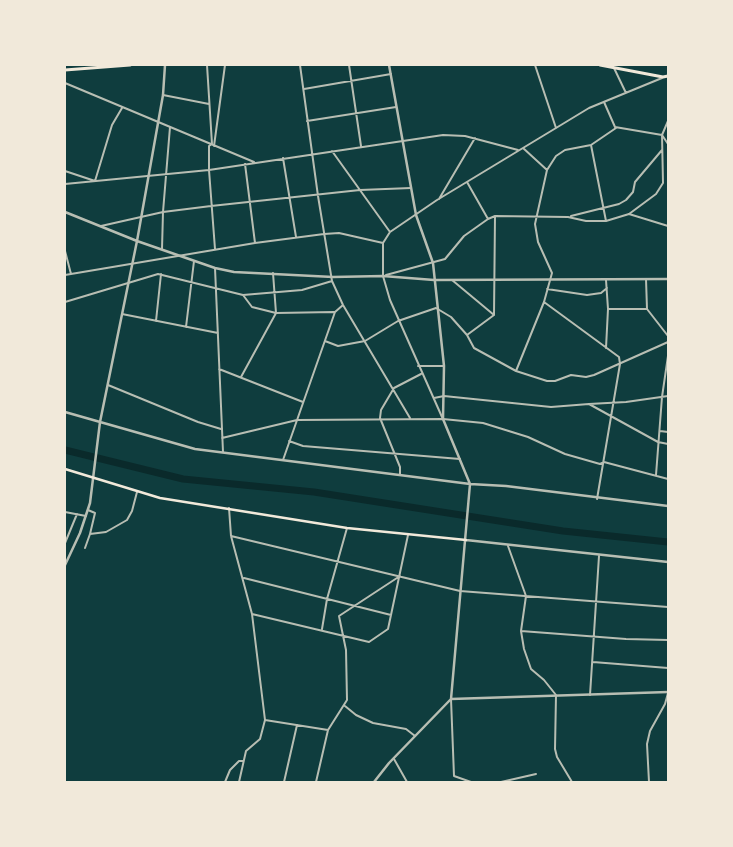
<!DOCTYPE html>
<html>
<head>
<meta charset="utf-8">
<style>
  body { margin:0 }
  #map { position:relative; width:733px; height:847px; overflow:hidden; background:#0f3d3e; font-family:"Archivo Narrow",sans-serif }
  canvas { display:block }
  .frame { position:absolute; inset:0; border:66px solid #f1e9da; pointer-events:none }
</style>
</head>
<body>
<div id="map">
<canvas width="733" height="847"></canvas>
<div class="frame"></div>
</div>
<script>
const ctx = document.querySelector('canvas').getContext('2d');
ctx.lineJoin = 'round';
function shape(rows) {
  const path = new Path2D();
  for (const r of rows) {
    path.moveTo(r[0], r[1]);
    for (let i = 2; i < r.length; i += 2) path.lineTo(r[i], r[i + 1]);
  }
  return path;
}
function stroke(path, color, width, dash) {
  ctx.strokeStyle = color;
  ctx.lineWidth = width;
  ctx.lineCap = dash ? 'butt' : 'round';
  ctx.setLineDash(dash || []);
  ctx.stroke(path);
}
stroke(shape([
  [65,450,183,479,314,492,563,531,668,542]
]), '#0a2a2b', 7);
stroke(shape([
  [207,65,212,144,209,146,209,170,215,249],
  [300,65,318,196,332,281,343,305,410,418],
  [349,65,361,146],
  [535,65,556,128],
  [614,68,626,93],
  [65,83,254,162],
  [304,89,391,74],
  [163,95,209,104],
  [604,102,615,127,662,135,668,144],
  [307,121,396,107],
  [591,145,606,221],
  [214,146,225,65],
  [523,148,547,170],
  [332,151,390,232],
  [283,158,296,237],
  [245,164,255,243],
  [65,171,95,181,112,125,122,108],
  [467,182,488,219],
  [65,184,209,170,443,135,465,136,518,150],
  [439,199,475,138],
  [629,214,668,226],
  [571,216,619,204,626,200,633,192,635,182,662,150],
  [101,226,163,212,211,206,360,190,411,188],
  [162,249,163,212,170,127],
  [65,251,71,274],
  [215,268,223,452],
  [65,275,255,243,324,234,339,233,383,243],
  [386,275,445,259,464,236,488,219,495,216,568,217,586,221,606,221,629,214,656,194,663,183,662,135,668,121],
  [646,279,647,309],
  [452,280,494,315],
  [606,280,608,309,606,348],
  [547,289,587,295,601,293,607,288],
  [243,295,252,307,276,313,334,312],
  [65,302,158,274,243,295,302,290,332,281],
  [544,302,619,357,620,364,597,499],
  [608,309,647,309,668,336],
  [122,314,218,333],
  [156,321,161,274],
  [186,327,194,261],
  [467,335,494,315,495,216],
  [325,341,338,346,365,341,398,321,436,308,451,317,467,335,474,348,516,371,547,381,555,381,571,375,586,377,594,375,668,342],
  [418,366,444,366],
  [219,369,303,402],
  [516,371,544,302,552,273,538,242,535,224,547,170,556,156,565,150,591,145,616,128],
  [241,377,276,313,273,273],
  [108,385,198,422,221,429],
  [434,398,444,396,551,407,589,404,658,442,668,444],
  [589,404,626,402,668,396],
  [442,417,390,300,383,276,383,243,390,232,437,200,556,128,589,108,662,78],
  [660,431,668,432],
  [222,438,297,420,443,419,483,423,528,437,565,454,600,464,604,462,668,479],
  [289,441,303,446,460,459],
  [283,460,335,312,343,305],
  [400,474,400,467,380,418,381,410,394,388,421,374],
  [656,475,662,397,668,356],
  [229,508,231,536,252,614,265,720,260,739,246,751,239,782],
  [88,510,95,513,90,534,106,532,127,520,132,511,137,492],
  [65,512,86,516],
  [231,536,460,591,668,607],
  [65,543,77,514],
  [508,546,526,596,521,631,524,649,531,669,544,680,556,695,555,749,557,757,572,782],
  [85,548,90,534],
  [244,578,391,615],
  [252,614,369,642,388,629,408,535],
  [322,629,327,599,347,528],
  [521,631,626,639,668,640],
  [593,662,668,668],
  [590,695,599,556],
  [451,699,454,776,471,782],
  [345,706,356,715,373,723,406,729,415,736],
  [265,720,328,730,347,700,346,650,339,616,400,576],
  [394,759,407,782],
  [225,782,230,770,239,761,243,761],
  [284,782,297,725],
  [316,782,328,730],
  [501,782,536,774],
  [649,782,647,744,650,731,665,704,668,693]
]), '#b8beb3', 2);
stroke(shape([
  [389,65,416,215,433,263,444,366,443,419,470,484,451,699],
  [65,212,137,241,215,268,234,272,333,277,383,276,434,280,668,279],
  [65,412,195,449,470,484,506,486,668,506],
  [466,540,668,562],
  [65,565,80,533,90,503,100,422,137,241,163,95,165,65],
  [374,782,389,763,451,699,668,692]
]), '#b8beb3', 2.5);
stroke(shape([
  [65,469,160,498,347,528,466,540]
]), '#f1e9da', 2.5);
stroke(shape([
  [600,65,663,77,668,76],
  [65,70,130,65]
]), '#f1e9da', 3);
</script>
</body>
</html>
